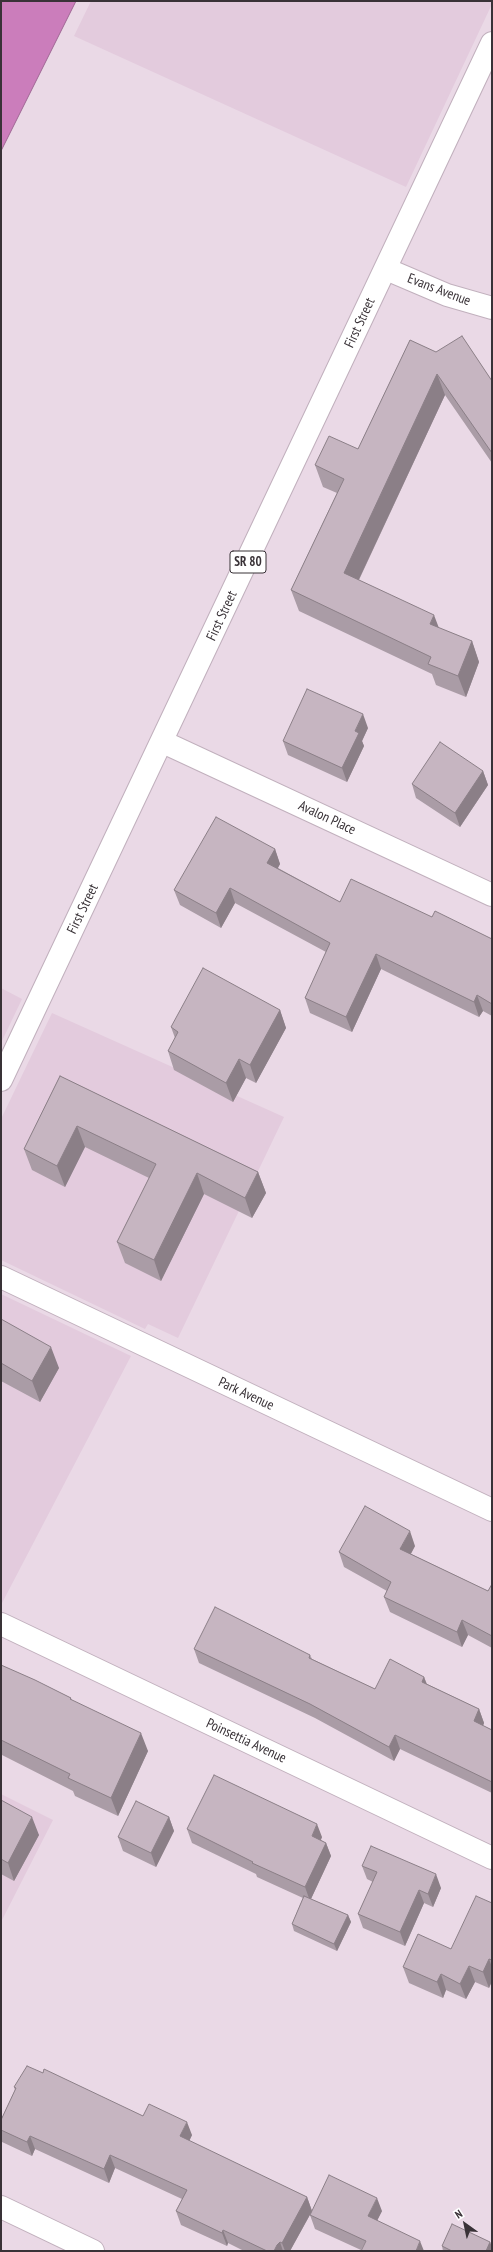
<!DOCTYPE html>
<html>
<head>
<meta charset="utf-8">
<style>
  body { margin:0 }
  #map { position:relative; width:493px; height:2252px; overflow:hidden; background:#ead9e6; font-family:"PT Sans Narrow",sans-serif }
  canvas { display:block }
  .frame { position:absolute; inset:0; border:2px solid #393237; pointer-events:none }
  .north { position:absolute; left:445px; top:2204px; width:40px; height:40px; -webkit-text-stroke:3px #fff; paint-order:stroke; rotate:327deg; font-size:11px; font-weight:700; line-height:16px; text-align:center; color:#393237 }
  .north::after { content:''; display:block; margin:auto; width:14px; height:18px; background:#393237; clip-path:polygon(50% 0,100% 100%,50% 72%,0 100%) }
</style>
</head>
<body>
<div id="map">
<canvas width="493" height="2252"></canvas>
<div class="frame"></div>
<div class="north">N</div>
</div>
<script>
const ctx = document.querySelector('canvas').getContext('2d');
ctx.lineJoin = 'round';
function fill(path, color) {
  ctx.fillStyle = color;
  ctx.fill(path, 'evenodd');
}
function shape(rows) {
  const path = new Path2D();
  for (const r of rows) {
    path.moveTo(r[0], r[1]);
    for (let i = 2; i < r.length; i += 2) path.lineTo(r[i], r[i + 1]);
  }
  return path;
}
function stroke(path, color, width, dash) {
  ctx.strokeStyle = color;
  ctx.lineWidth = width;
  ctx.lineCap = dash ? 'butt' : 'round';
  ctx.setLineDash(dash || []);
  ctx.stroke(path);
}
function write(font, color, halo, rows, align = 'center') {
  ctx.font = font + ' "PT Sans Narrow",sans-serif';
  ctx.lineWidth = 3;
  ctx.setLineDash([]);
  ctx.textBaseline = 'middle';
  ctx.strokeStyle = halo;
  ctx.fillStyle = color;
  for (const [text, x, y, turn = 0] of rows) {
    ctx.save();
    ctx.translate(x, y);
    ctx.rotate((+turn || 0) * Math.PI / 180);
    ctx.textAlign = isNaN(turn) ? turn : align;
    if (halo) ctx.strokeText(text, 0, 0);
    ctx.fillText(text, 0, 0);
    ctx.restore();
  }
}
fill(shape([
  [91,1,492,1,492,4,406,187,74,36],
  [1,988,22,999,1,1043],
  [52,1013,284,1117,178,1338,148,1324,145,1329,1,1260,1,1119],
  [1,1294,131,1356,1,1605],
  [1,1794,53,1820,1,1922]
]), '#e3cbdd');
const water = shape([
  [1,1,76,1,1,151,1,1]
]);
fill(water, '#cb7dbb');
stroke(water, '#9f6693', 1);
const street = shape([
  [386,269,447,295,492,308],
  [163,742,492,895],
  [1,1624,492,1858],
  [1,2207,93,2251]
]);
const primary = shape([
  [1,1080,492,43],
  [1,1277,492,1510]
]);
stroke(street, '#c1b0bd', 24);
stroke(primary, '#c1b0bd', 24);
stroke(street, '#fff', 22);
stroke(primary, '#fff', 22);
fill(shape([
  [410,340,492,381,492,463,445,395,359,580,439,628,472,641,479,662,466,697,436,685,432,674,299,611,291,590,337,493,323,487,315,465,358,449],
  [368,728,362,741,364,746,347,782,288,755,283,741],
  [483,771,488,785,460,827,416,798,412,784],
  [275,849,280,864,278,868,340,902,432,917,492,939,492,1016,483,1011,479,1017,381,969,352,1032,310,1013,305,998,326,952,235,903,221,928,180,905,174,890],
  [280,1010,286,1028,256,1083,246,1078,233,1102,174,1070,168,1051,175,1038,171,1027],
  [60,1076,258,1172,266,1193,252,1218,204,1194,161,1281,125,1263,117,1242,149,1178,85,1147,65,1187,32,1170,24,1149],
  [1,1319,59,1368,40,1402,1,1381],
  [415,1546,411,1554,488,1591,492,1584,492,1648,468,1635,462,1647,390,1612,384,1597,387,1591,344,1567,339,1552],
  [194,1649,310,1655,312,1659,375,1689,424,1677,427,1684,479,1709,484,1723,483,1726,492,1730,492,1793,400,1749,394,1761,315,1718,199,1663],
  [1,1665,71,1698,72,1700,148,1751,118,1816,75,1796,73,1791,2,1755,1,1757],
  [1,1800,39,1835,14,1881,1,1874],
  [169,1817,174,1831,156,1867,123,1851,118,1837],
  [187,1829,322,1837,321,1840,326,1843,331,1856,311,1899,348,1915,351,1922,337,1951,294,1931,292,1924,303,1898,257,1877,256,1874,192,1843],
  [362,1866,441,1888,433,1907,424,1903,405,1946,363,1928,358,1914,373,1882,367,1879],
  [492,1903,492,1981,489,1988,475,1982,466,1999,446,1990,443,1998,409,1983,403,1967,451,1949],
  [43,2073,143,2116,192,2135,189,2141,307,2197,312,2211,382,2211,361,2250,315,2229,310,2215,311,2213,290,2251,244,2251,228,2243,227,2246,181,2225,176,2211,182,2199,115,2168,109,2183,35,2149,32,2156,2,2142,1,2139,1,2120,15,2090,14,2087],
  [490,2242,492,2247,492,2251,443,2251,442,2246]
]), '#aa9ca6');
fill(shape([
  [437,374,445,395,352,594,344,573],
  [434,615,442,636,430,624],
  [472,641,479,662,466,697,458,676],
  [363,714,368,728,362,741,364,746,347,782,342,768,355,731],
  [483,771,488,785,460,827,455,813],
  [275,849,280,864,272,878,267,863],
  [230,888,235,903,221,928,216,913],
  [376,954,381,969,352,1032,346,1017],
  [477,995,483,1011,479,1017,474,1002],
  [280,1010,286,1028,256,1083,250,1065],
  [239,1059,246,1078,233,1102,226,1083],
  [77,1126,85,1147,65,1187,57,1166],
  [258,1172,266,1193,252,1218,245,1198],
  [197,1173,204,1194,161,1281,154,1260],
  [51,1347,59,1368,40,1402,32,1381],
  [410,1531,415,1546,405,1564,400,1549],
  [462,1620,468,1635,462,1647,457,1632],
  [424,1677,429,1691,422,1682],
  [479,1709,484,1723,479,1735,474,1721],
  [141,1733,148,1751,118,1816,111,1798],
  [395,1735,400,1749,394,1761,389,1747],
  [32,1817,39,1835,14,1881,8,1863],
  [169,1817,174,1831,156,1867,151,1853],
  [317,1824,322,1837,316,1849,312,1836],
  [326,1843,331,1856,310,1901,305,1887],
  [436,1874,441,1888,433,1907,428,1894],
  [419,1890,424,1903,405,1946,400,1932],
  [348,1915,351,1922,337,1951,334,1944],
  [489,1959,492,1967,492,1981,489,1988,483,1972],
  [469,1966,475,1982,466,1999,460,1984],
  [441,1974,446,1990,443,1998,437,1982],
  [187,2122,192,2135,185,2150,180,2136],
  [30,2136,35,2149,32,2156,27,2142],
  [110,2155,115,2168,109,2183,104,2169],
  [307,2197,312,2211,290,2251,285,2251,282,2243],
  [377,2198,382,2211,373,2229,368,2216],
  [223,2230,228,2243,227,2246,222,2233],
  [420,2241,424,2251,416,2251],
  [280,2242,283,2251,274,2251,277,2245],
  [490,2242,492,2247,492,2251,486,2251]
]), '#8b7f87');
const building = shape([
  [462,336,492,381,492,453,437,374,344,573,434,615,430,624,472,641,458,676,428,664,431,657,291,590,344,479,315,465,329,436,358,449,410,340,436,352,462,336],
  [307,689,363,714,355,731,359,733,342,768,283,741,307,689],
  [440,742,483,771,455,813,412,784,440,742],
  [216,817,275,849,267,863,340,902,351,879,432,917,435,911,492,939,492,1004,477,995,474,1002,376,954,346,1017,305,998,330,943,230,888,216,913,174,890,216,817],
  [203,968,280,1010,250,1065,239,1059,226,1083,168,1051,178,1032,171,1027,203,968],
  [60,1076,258,1172,245,1198,197,1173,154,1260,117,1242,156,1164,77,1126,57,1166,24,1149,60,1076],
  [1,1319,51,1347,32,1381,1,1363,1,1319],
  [365,1506,410,1531,400,1549,488,1591,492,1584,492,1636,462,1620,457,1632,384,1597,391,1582,339,1552,365,1506],
  [215,1607,310,1655,309,1658,375,1689,390,1659,424,1677,422,1682,479,1709,474,1721,492,1730,492,1782,395,1735,389,1747,310,1704,194,1649,215,1607],
  [1,1665,35,1680,71,1698,70,1699,141,1733,111,1798,68,1778,70,1774,1,1740,1,1665],
  [214,1775,317,1824,312,1836,326,1843,305,1887,252,1863,253,1862,187,1829,214,1775],
  [1,1800,32,1817,8,1863,1,1859,1,1800],
  [136,1801,169,1817,151,1853,118,1837,136,1801],
  [371,1846,436,1874,428,1894,419,1890,400,1932,358,1914,377,1872,362,1866,371,1846],
  [304,1896,348,1915,334,1944,292,1924,304,1896],
  [476,1896,492,1903,492,1960,489,1959,483,1972,469,1966,460,1984,441,1974,437,1982,403,1967,418,1934,451,1949,476,1896],
  [27,2066,43,2073,44,2069,143,2116,149,2104,187,2122,180,2136,307,2197,282,2243,280,2242,277,2245,274,2251,267,2251,223,2230,222,2233,176,2211,187,2190,110,2155,104,2169,30,2136,27,2142,1,2130,1,2120,16,2088,14,2087,27,2066],
  [329,2175,377,2198,368,2216,420,2241,416,2251,361,2251,366,2241,310,2215,329,2175],
  [452,2224,490,2242,486,2251,452,2251,442,2246,452,2224]
]);
fill(building, '#c6b5c1');
stroke(building, '#8b7f87', 1);
for (const [x, y, w] of [
  [248,562,36]
]) {
  const box = new Path2D();
  box.roundRect(x - w / 2, y - 11, w, 22, 3);
  ctx.fillStyle = '#fff';
  ctx.fill(box);
  stroke(box, '#393237', 1);
}
write('bold 13px', '#393237', null, [
  ["SR 80",248,562]
]);
write('14px', '#393237', '#fff', [
  ["Evans Avenue",439,290,21],
  ["First Street",360,323,-65],
  ["First Street",222,616,-65],
  ["Avalon Place",327,818,25],
  ["First Street",83,909,-64],
  ["Park Avenue",246,1394,25],
  ["Poinsettia Avenue",246,1741,25]
]);
</script>
</body>
</html>
